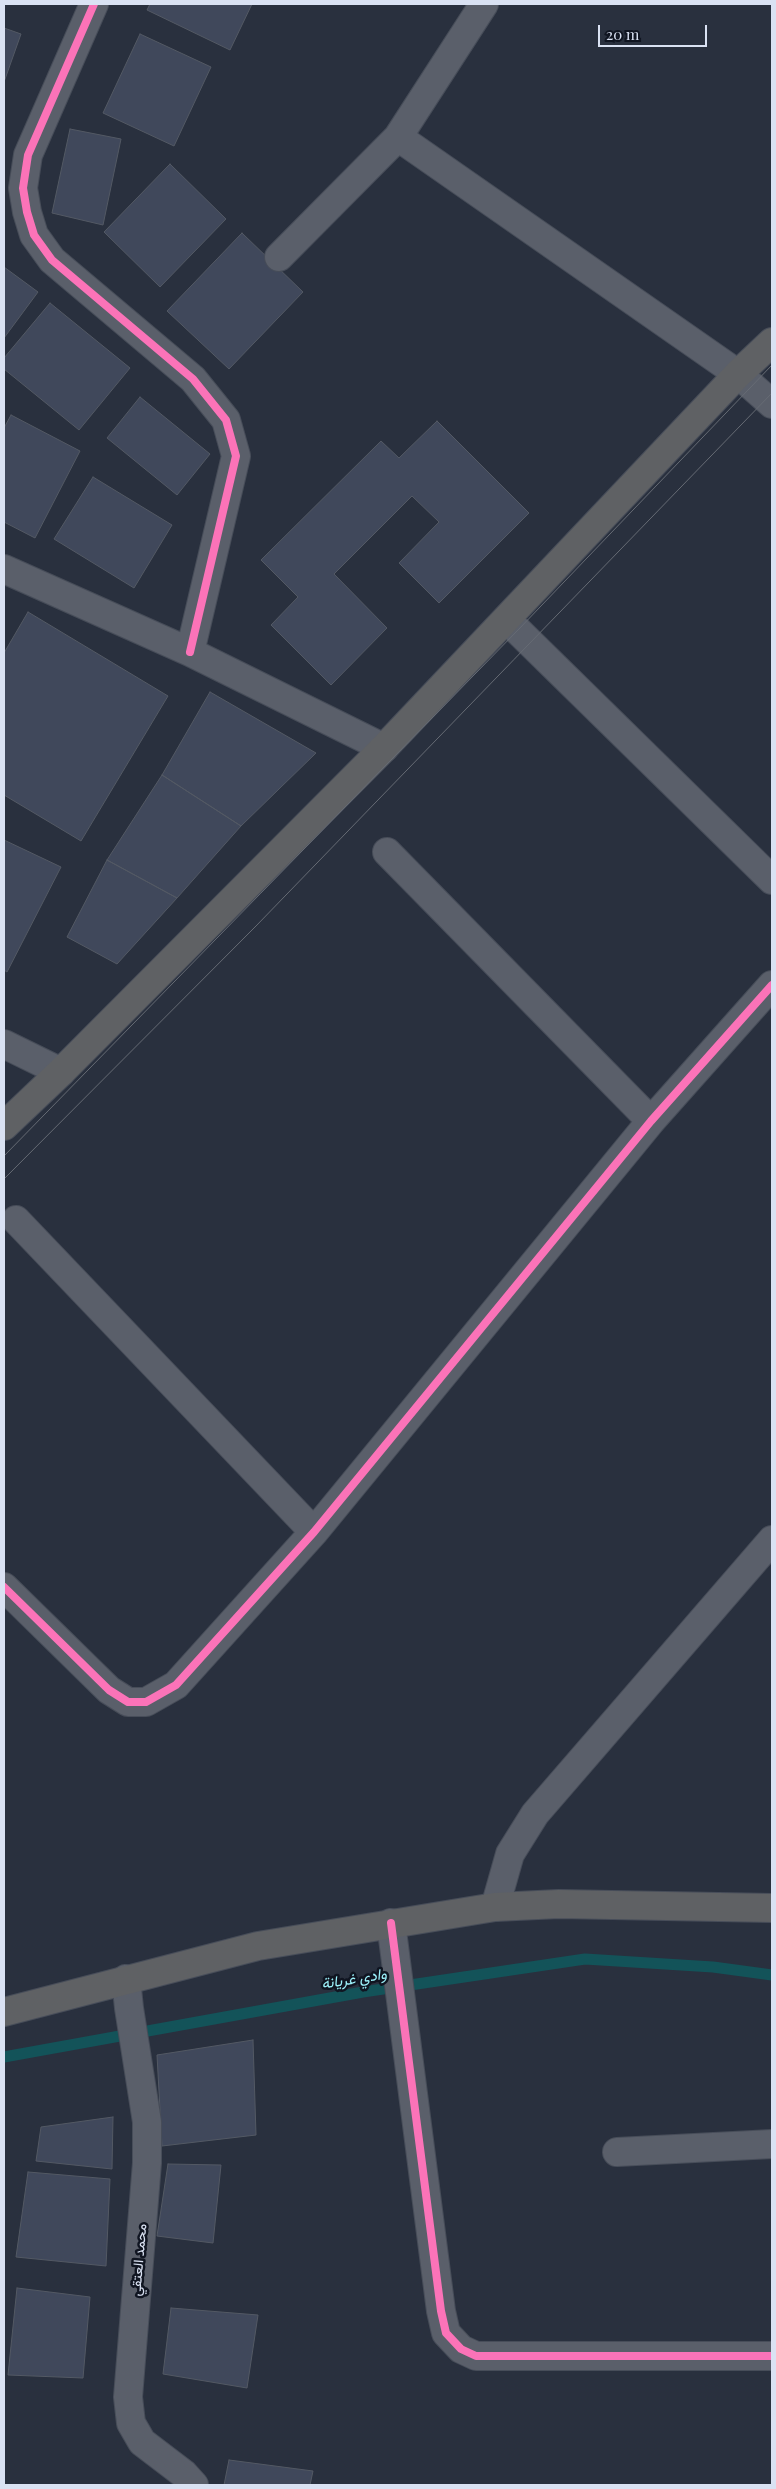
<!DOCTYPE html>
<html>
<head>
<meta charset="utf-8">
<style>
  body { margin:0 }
  #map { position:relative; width:776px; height:2489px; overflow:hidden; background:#29303e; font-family:"Playfair Display",serif }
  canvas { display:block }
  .frame { position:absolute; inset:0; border:5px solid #dae2f3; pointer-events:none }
  .scale { position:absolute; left:598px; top:25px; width:109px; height:22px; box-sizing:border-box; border:2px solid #dae2f3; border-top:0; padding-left:6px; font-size:15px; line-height:18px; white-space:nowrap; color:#dae2f3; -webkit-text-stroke:4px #101521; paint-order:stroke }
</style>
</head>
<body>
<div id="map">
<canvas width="776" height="2489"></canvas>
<div class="frame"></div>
<div class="scale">20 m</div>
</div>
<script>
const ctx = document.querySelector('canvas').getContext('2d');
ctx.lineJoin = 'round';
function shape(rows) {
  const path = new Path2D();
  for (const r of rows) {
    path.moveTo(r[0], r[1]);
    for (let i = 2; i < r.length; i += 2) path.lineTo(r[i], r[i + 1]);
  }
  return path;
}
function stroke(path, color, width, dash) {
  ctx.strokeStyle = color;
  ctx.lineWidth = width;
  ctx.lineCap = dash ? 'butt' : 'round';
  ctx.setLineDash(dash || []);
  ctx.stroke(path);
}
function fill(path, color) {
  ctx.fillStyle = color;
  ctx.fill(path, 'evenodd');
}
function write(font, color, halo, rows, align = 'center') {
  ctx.font = font + ' "Playfair Display",Vazirmatn,serif';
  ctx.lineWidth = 5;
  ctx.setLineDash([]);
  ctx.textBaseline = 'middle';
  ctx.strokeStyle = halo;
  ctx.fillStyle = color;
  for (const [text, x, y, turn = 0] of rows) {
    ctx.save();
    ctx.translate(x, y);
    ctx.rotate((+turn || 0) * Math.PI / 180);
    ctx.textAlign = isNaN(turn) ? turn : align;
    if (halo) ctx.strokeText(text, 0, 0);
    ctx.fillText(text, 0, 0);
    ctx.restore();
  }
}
stroke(shape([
  [4,2057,363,1992,585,1959,713,1967,772,1975]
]), '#135359', 11);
const building = shape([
  [150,4,252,4,230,50,147,10,150,4],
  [4,28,21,34,4,82,4,28],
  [140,34,211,67,174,146,103,113,140,34],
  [70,129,121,139,103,225,52,213,70,129],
  [170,164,226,219,160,287,104,232,170,164],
  [242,233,303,292,229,369,167,311,242,233],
  [4,267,38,292,4,338,4,267],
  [50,303,130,368,79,430,4,369,4,358,50,303],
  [140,397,210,454,177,495,107,438,140,397],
  [11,415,80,451,35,538,4,522,4,428,11,415],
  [437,421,529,513,439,603,399,563,439,522,412,496,334,574,387,628,331,685,271,625,298,597,261,560,381,441,399,458,437,421],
  [93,477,172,525,134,588,54,539,93,477],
  [28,612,168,696,81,841,4,795,4,653,28,612],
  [210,692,316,753,241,826,162,775,210,692],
  [162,775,241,826,177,898,107,860,162,775],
  [4,840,61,867,7,972,4,970,4,840],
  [107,860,177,898,117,964,67,937,107,860],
  [253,2040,256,2135,162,2146,157,2055,253,2040],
  [113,2117,112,2169,36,2161,41,2127,113,2117],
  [168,2164,221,2165,213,2243,157,2236,168,2164],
  [28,2172,110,2179,106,2266,16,2257,28,2172],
  [17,2288,90,2297,83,2378,8,2375,17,2288],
  [171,2308,258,2315,247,2388,163,2374,171,2308],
  [229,2460,313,2471,310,2485,224,2485,229,2460]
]);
fill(building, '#40485b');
stroke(building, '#535964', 1);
const minor = shape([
  [94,4,28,155,23,188,27,212,34,235,52,260,193,379,226,420,236,456,190,652],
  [398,137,738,374,772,404],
  [279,257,398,137,484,4],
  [4,569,190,652,384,748],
  [507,620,772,880],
  [387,852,651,1121],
  [4,1044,61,1072],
  [16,1220,314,1532],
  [4,1587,109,1690,128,1702,146,1702,176,1685,314,1532,651,1121,772,985],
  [495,1907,510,1854,535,1814,772,1540],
  [391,1923,441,2311,446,2333,461,2349,476,2356,772,2356],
  [126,1979,129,2008,147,2122,147,2163,128,2397,131,2423,142,2442,184,2474,194,2485],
  [617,2152,772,2144]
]);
const major = shape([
  [4,1126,61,1072,384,748,738,374,772,342],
  [4,2012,258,1946,495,1907,559,1904,772,1908]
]);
stroke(minor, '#474d59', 30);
stroke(major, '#474d59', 30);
stroke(minor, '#5a5f6a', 28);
stroke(major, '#5f6164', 28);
stroke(shape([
  [4,1156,518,630,772,365],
  [4,1179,256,926,772,393]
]), '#666b74', 1);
stroke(shape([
  [94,4,28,155,23,188,27,212,34,235,52,260,193,379,226,420,236,456,190,652],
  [4,1587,109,1690,128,1702,146,1702,176,1685,314,1532,651,1121,772,985],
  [391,1923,441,2311,446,2333,461,2349,476,2356,772,2356]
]), '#fb73b8', 8);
write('14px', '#dae2f3', '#101521', [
  ["محمد العتقي",139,2260,-85]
]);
write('italic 15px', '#9df2fb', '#101521', [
  ["وادي غريانة",354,1979,-9]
]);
</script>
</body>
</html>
